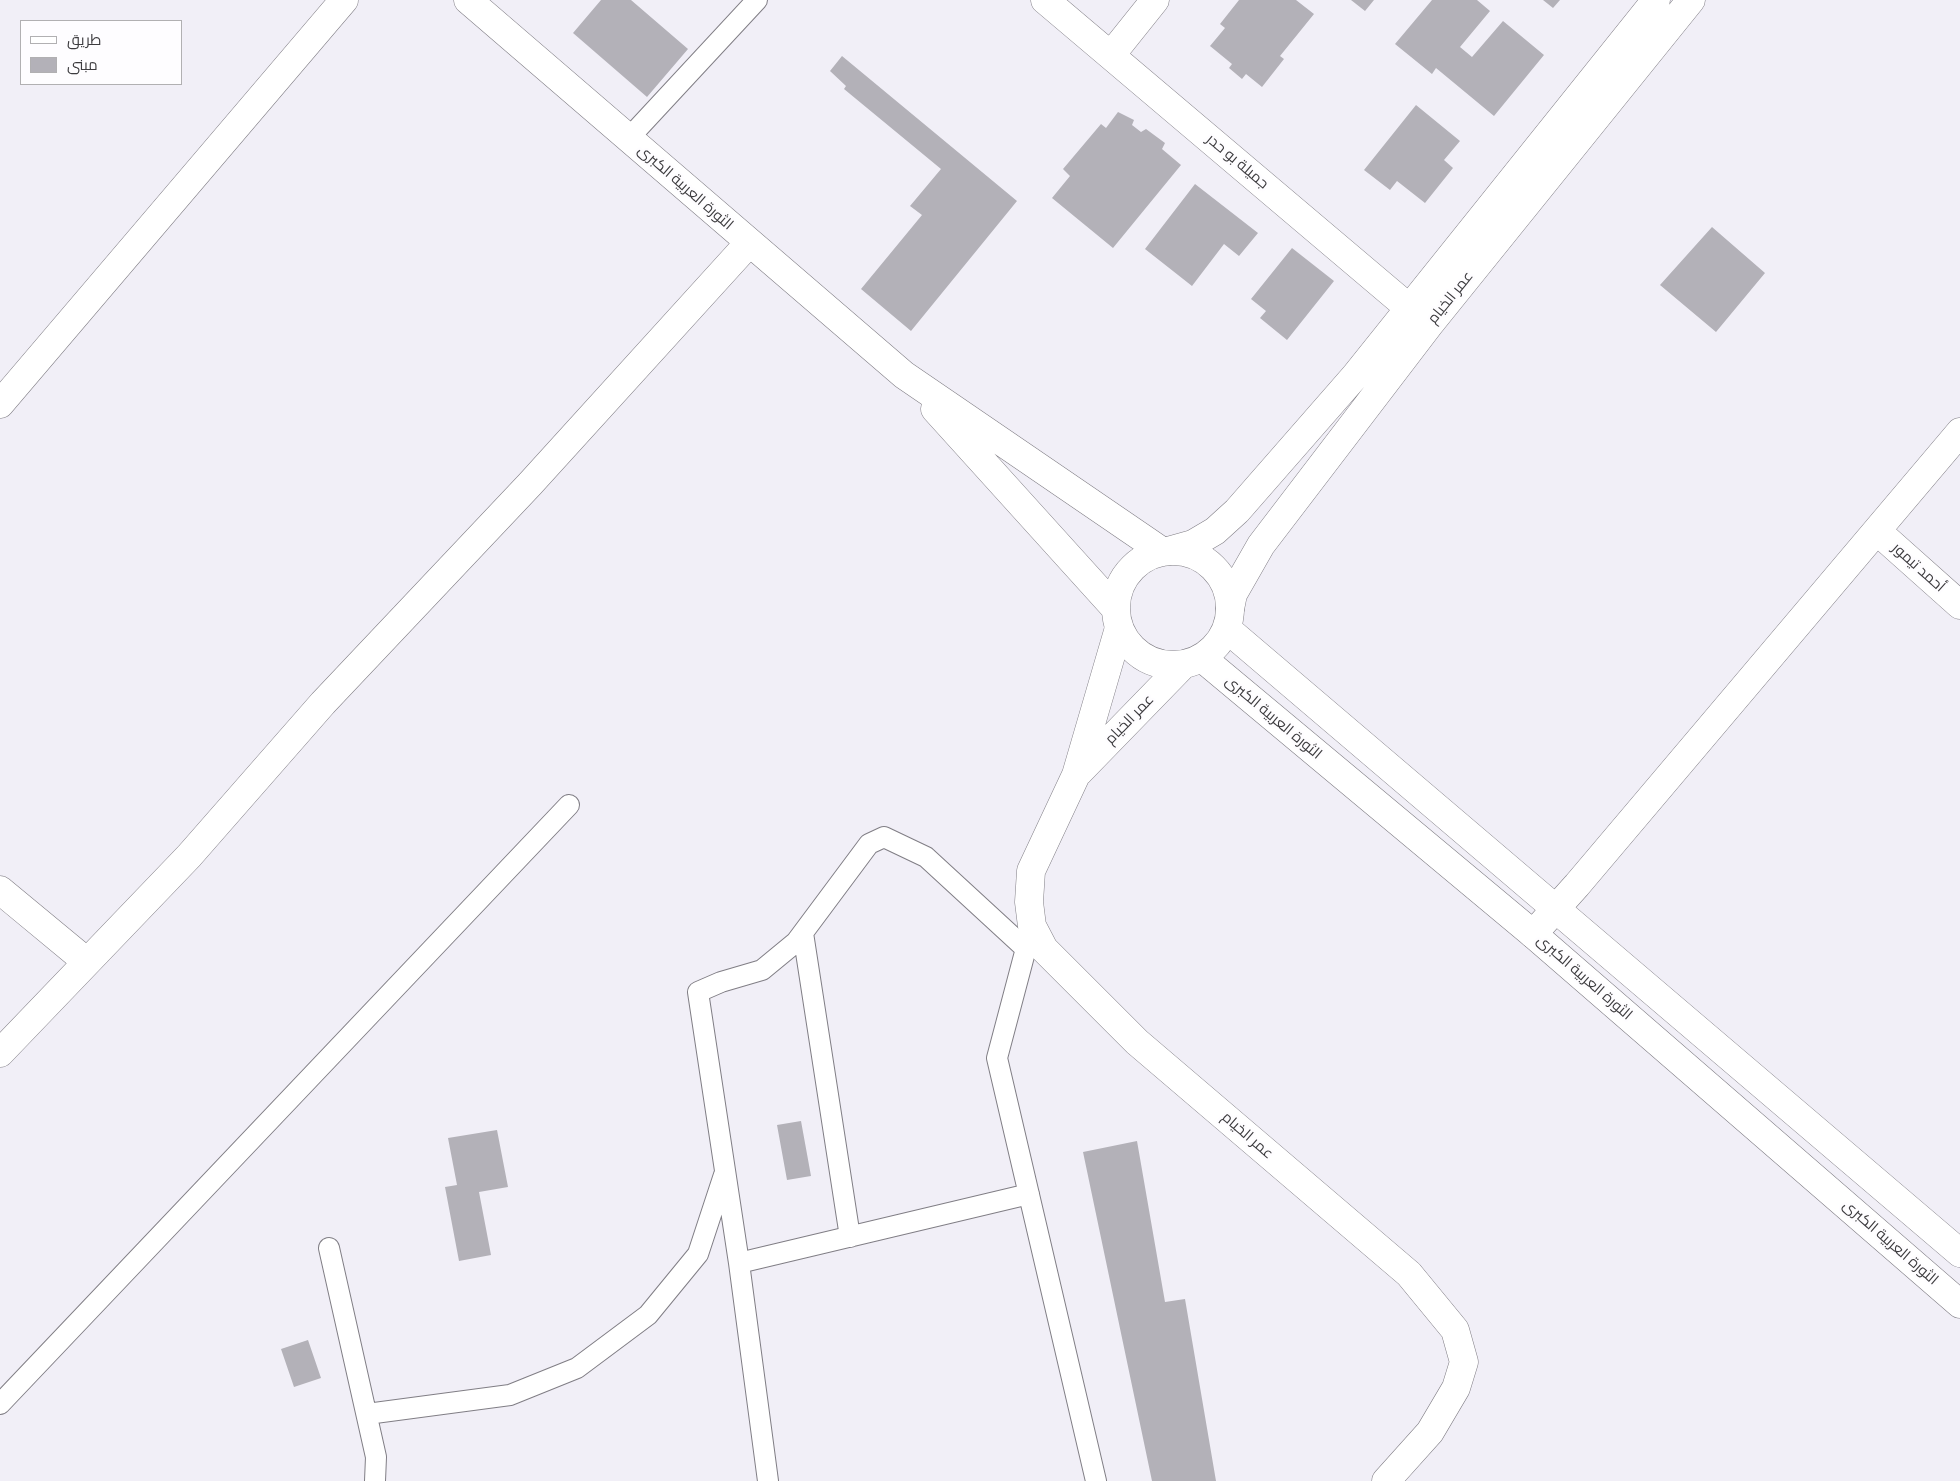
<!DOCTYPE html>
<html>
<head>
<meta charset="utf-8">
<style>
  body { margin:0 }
  #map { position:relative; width:1960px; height:1481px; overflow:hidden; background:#f1eff7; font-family:"Roboto Condensed",Cairo,sans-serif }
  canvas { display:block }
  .legend { position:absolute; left:20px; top:20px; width:162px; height:65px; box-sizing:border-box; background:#fefdff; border:1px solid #b1b0b2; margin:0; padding:6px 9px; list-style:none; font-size:15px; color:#3d3c3f }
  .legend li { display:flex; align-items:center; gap:10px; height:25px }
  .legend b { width:25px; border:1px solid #b1b0b2 }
</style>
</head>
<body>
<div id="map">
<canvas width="1960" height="1481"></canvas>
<ul class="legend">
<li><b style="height:6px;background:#fff"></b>طريق</li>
<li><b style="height:14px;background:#b3b1b8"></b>مبنى</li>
</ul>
</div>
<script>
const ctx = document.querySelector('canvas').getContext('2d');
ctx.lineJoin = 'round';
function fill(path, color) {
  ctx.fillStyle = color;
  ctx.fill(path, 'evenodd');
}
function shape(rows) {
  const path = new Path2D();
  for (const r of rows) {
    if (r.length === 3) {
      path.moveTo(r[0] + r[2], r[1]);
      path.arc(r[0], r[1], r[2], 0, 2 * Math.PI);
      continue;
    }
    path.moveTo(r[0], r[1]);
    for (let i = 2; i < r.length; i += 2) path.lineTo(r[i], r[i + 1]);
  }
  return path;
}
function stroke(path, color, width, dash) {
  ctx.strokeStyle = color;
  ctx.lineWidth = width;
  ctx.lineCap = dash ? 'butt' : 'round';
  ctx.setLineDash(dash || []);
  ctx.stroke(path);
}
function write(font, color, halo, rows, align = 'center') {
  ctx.font = font + ' "Roboto Condensed",Cairo,sans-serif';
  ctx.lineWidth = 5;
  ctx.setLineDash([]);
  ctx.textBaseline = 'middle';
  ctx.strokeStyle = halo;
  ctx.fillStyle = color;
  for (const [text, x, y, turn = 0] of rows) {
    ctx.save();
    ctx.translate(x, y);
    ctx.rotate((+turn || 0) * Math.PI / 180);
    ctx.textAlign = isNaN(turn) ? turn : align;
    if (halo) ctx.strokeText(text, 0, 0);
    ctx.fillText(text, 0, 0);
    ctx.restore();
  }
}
fill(shape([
  [601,0,631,0,688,49,647,97,573,33],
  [1239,0,1296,0,1314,14,1280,56,1284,59,1262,87,1246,74,1242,79,1229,68,1232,64,1210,46,1225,28,1220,24],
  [1351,0,1374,0,1365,11],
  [1432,0,1477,0,1490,11,1460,47,1472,57,1503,21,1544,55,1494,116,1436,68,1432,74,1395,44],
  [1543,0,1560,0,1553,8],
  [842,56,1017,201,911,331,861,289,922,215,910,206,941,169,844,89,846,86,830,71],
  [1416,105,1460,141,1444,160,1453,168,1425,203,1397,181,1390,190,1364,170],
  [1118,112,1134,120,1132,125,1141,132,1146,129,1165,143,1162,149,1181,165,1113,248,1052,198,1070,176,1063,169,1101,124,1106,128],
  [1195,184,1258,233,1239,256,1224,244,1192,286,1145,249],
  [1712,227,1765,273,1716,332,1660,285],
  [1292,248,1334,281,1287,340,1260,318,1266,311,1251,299],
  [801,1121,811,1176,787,1180,777,1125],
  [497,1130,508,1187,479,1192,491,1255,459,1261,445,1187,457,1185,448,1138],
  [1137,1141,1165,1302,1185,1299,1216,1481,1152,1481,1083,1152],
  [308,1340,321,1378,294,1387,281,1349]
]), '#b3b1b8');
const service = shape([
  [628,139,757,0],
  [803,933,850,1237],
  [1029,937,997,1058,1096,1481],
  [1026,949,926,857,884,837,869,844,796,942,762,970,721,982,698,992,739,1263,1029,1194],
  [329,1248,376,1457,375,1481],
  [739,1263,768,1481],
  [0,1404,569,805],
  [367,1414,510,1395,577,1368,648,1315,698,1254,724,1175]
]);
const minor = shape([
  [1045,0,1422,319],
  [1111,55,1155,0],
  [0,404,344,0],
  [1877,531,1960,605],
  [1168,551,1193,544,1215,531,1237,511,1355,376,1656,0],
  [1230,609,1233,594,1261,545,1429,325,1691,0],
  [1119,628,1076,775,1031,871,1029,902,1032,926,1044,949,1137,1042,1409,1274,1455,1330,1464,1362,1456,1388,1430,1432,1386,1481],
  [1079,772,1183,665],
  [0,890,87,962],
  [1533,934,1577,885,1960,432],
  [0,1053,189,856,323,703,530,484,749,243]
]);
const tertiary = shape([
  [468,0,904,375,1163,552],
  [935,409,1115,608],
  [1173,608,57],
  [1227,629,1960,1253],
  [1202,658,1533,934,1960,1304]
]);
stroke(service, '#807e85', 22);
stroke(minor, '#807e85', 29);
stroke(tertiary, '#807e85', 29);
stroke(service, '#fff', 20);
stroke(minor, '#fff', 28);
stroke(tertiary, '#fff', 28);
write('15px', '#3d3c3f', '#fefdff', [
  ["جميلة بو حدر",1237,162,40],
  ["الثورة العربية الكبرى",685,188,41],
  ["عمر الخيام",1451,298,-51],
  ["أحمد تيمور",1918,568,42],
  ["الثورة العربية الكبرى",1273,718,40],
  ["عمر الخيام",1130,720,-46],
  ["الثورة العربية الكبرى",1584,978,41],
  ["عمر الخيام",1247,1136,41],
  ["الثورة العربية الكبرى",1890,1243,41]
]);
</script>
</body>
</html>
